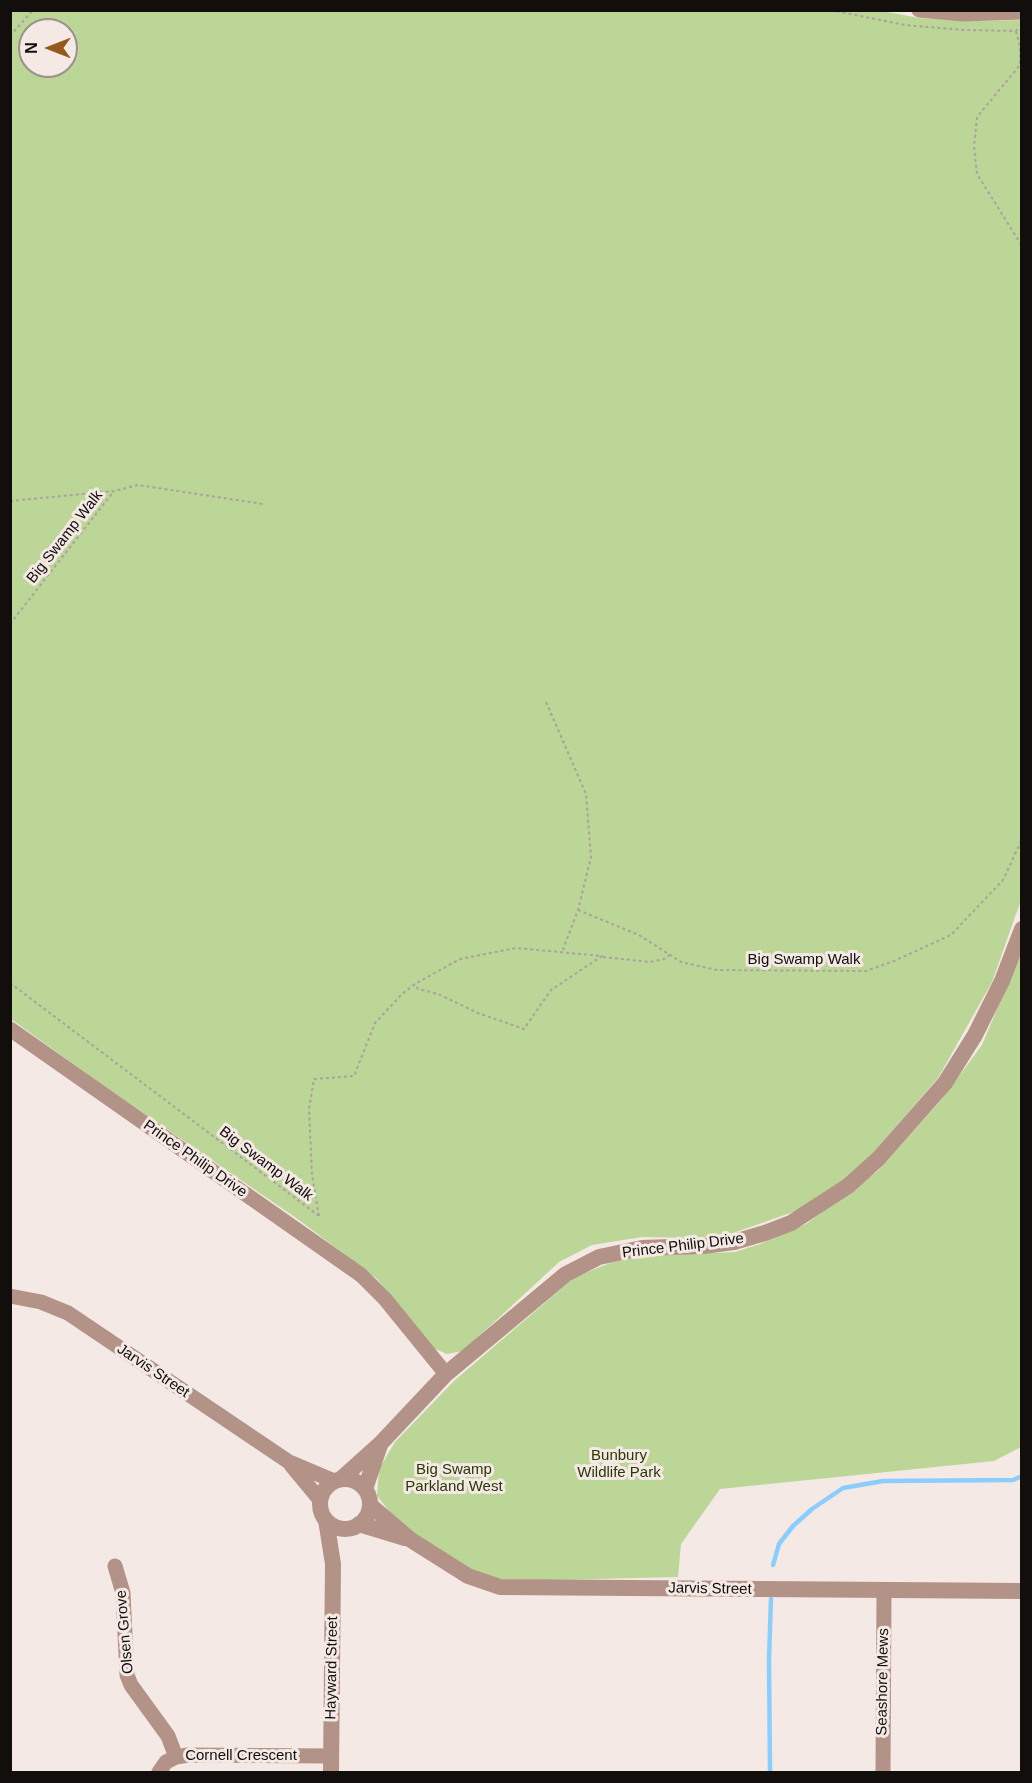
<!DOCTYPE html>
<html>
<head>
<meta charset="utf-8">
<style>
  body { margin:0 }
  #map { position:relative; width:1032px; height:1783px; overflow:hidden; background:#f4e9e4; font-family:Arial,sans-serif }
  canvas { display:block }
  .frame { position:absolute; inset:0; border:12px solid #110e0c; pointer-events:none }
  .north { position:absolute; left:18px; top:18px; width:60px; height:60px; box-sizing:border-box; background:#f4e9e4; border:2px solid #99918e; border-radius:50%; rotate:270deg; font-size:16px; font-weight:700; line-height:24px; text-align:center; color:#110e0c }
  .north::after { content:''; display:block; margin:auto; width:21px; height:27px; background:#95591b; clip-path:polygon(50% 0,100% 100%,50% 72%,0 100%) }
</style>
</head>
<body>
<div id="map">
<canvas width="1032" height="1783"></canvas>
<div class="frame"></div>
<div class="north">N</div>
</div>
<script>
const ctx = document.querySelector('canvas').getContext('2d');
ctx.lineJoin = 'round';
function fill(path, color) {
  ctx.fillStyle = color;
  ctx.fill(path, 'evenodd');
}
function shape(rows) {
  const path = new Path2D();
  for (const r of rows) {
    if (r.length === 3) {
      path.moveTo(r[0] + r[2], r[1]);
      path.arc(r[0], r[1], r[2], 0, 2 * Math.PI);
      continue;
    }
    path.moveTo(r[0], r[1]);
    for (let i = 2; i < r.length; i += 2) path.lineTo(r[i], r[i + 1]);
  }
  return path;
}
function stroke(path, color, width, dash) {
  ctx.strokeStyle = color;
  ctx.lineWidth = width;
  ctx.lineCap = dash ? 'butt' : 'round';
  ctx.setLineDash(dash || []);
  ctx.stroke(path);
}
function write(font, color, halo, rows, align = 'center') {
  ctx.font = font + ' Arial,sans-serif';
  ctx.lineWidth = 6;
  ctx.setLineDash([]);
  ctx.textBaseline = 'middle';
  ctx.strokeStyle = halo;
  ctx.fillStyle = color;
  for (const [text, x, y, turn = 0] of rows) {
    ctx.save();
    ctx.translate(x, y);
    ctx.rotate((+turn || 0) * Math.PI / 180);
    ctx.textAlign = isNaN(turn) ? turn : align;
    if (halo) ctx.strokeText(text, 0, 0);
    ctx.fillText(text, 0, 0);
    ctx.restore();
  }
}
fill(shape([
  [877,10,919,18,983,21,1021,20,1021,900,992,982,938,1078,857,1171,796,1211,733,1233,695,1238,642,1237,592,1245,559,1262,463,1351,447,1354,433,1348,377,1279,299,1220,101,1084,11,1019,10,11],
  [30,30,66,30,66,66,30,66],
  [1021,952,1021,1447,994,1461,720,1489,681,1544,678,1577,510,1581,483,1576,415,1534,394,1517,377,1496,379,1469,395,1442,454,1381,575,1277,610,1263,641,1256,735,1252,760,1244,806,1224,878,1171,942,1099,982,1045]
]), '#bcd697');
stroke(shape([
  [773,1565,779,1544,793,1526,812,1509,843,1488,883,1481,1013,1480,1022,1476],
  [770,1772,769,1659,771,1599]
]), '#8bcefd', 4.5);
stroke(shape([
  [831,10,905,25,965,30,1016,31,1019,27],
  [1016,31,1020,47,1020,65,977,117,974,146,977,174,1022,246],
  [10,36,33,10],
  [10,501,114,491,138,485,263,504],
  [10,624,114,491],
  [546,702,586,794,591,857,578,910,562,952],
  [578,910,639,935,681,962,717,970,866,971,894,961,951,935,1003,880,1022,839],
  [603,957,650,962,664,959,670,955],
  [10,983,319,1216],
  [319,1216,312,1175,309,1109,314,1079,354,1076,375,1023,402,994,415,984,460,959,516,948,602,956,551,990,524,1029,478,1013,438,994,418,989,415,984]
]), '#aaa29e', 2, [3, 3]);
stroke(shape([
  [919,10,964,14,1022,12],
  [10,1029,361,1275,385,1299,446,1374],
  [10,1296,41,1302,68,1313,289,1462,334,1481],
  [291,1465,320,1500],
  [115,1566,123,1593,127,1675,131,1685,168,1736,176,1757],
  [159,1772,166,1762,176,1757,188,1755,331,1756],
  [883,1772,884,1591]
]), '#b39288', 15);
stroke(shape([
  [341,1479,380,1444,446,1374,566,1274,599,1257,642,1248,703,1246,734,1242,765,1233,791,1223,848,1186,878,1159,945,1083,975,1035,1002,981,1022,929],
  [345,1504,25],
  [365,1489,380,1445],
  [370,1505,411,1540,468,1576,500,1587,1022,1591],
  [326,1520,333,1564,331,1772],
  [359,1524,405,1538]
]), '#b39288', 16);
write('15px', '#110e0c', '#f4e9e4', [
  ["Big Swamp Walk",65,537,-52],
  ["Big Swamp Walk",804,960],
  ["Prince Philip Drive",195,1159,35],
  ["Big Swamp Walk",266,1164,37],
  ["Prince Philip Drive",683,1246,-7],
  ["Jarvis Street",153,1371,34],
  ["Jarvis Street",710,1589,1],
  ["Olsen Grove",125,1632,-95],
  ["Hayward Street",332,1668,-89],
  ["Seashore Mews",883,1682,-89],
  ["Cornell Crescent",241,1756]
]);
write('15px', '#293906', '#f4e9e4', [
  ["Bunbury",619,1456],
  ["Wildlife Park",619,1473],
  ["Big Swamp",454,1470],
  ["Parkland West",454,1487]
]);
</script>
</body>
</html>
